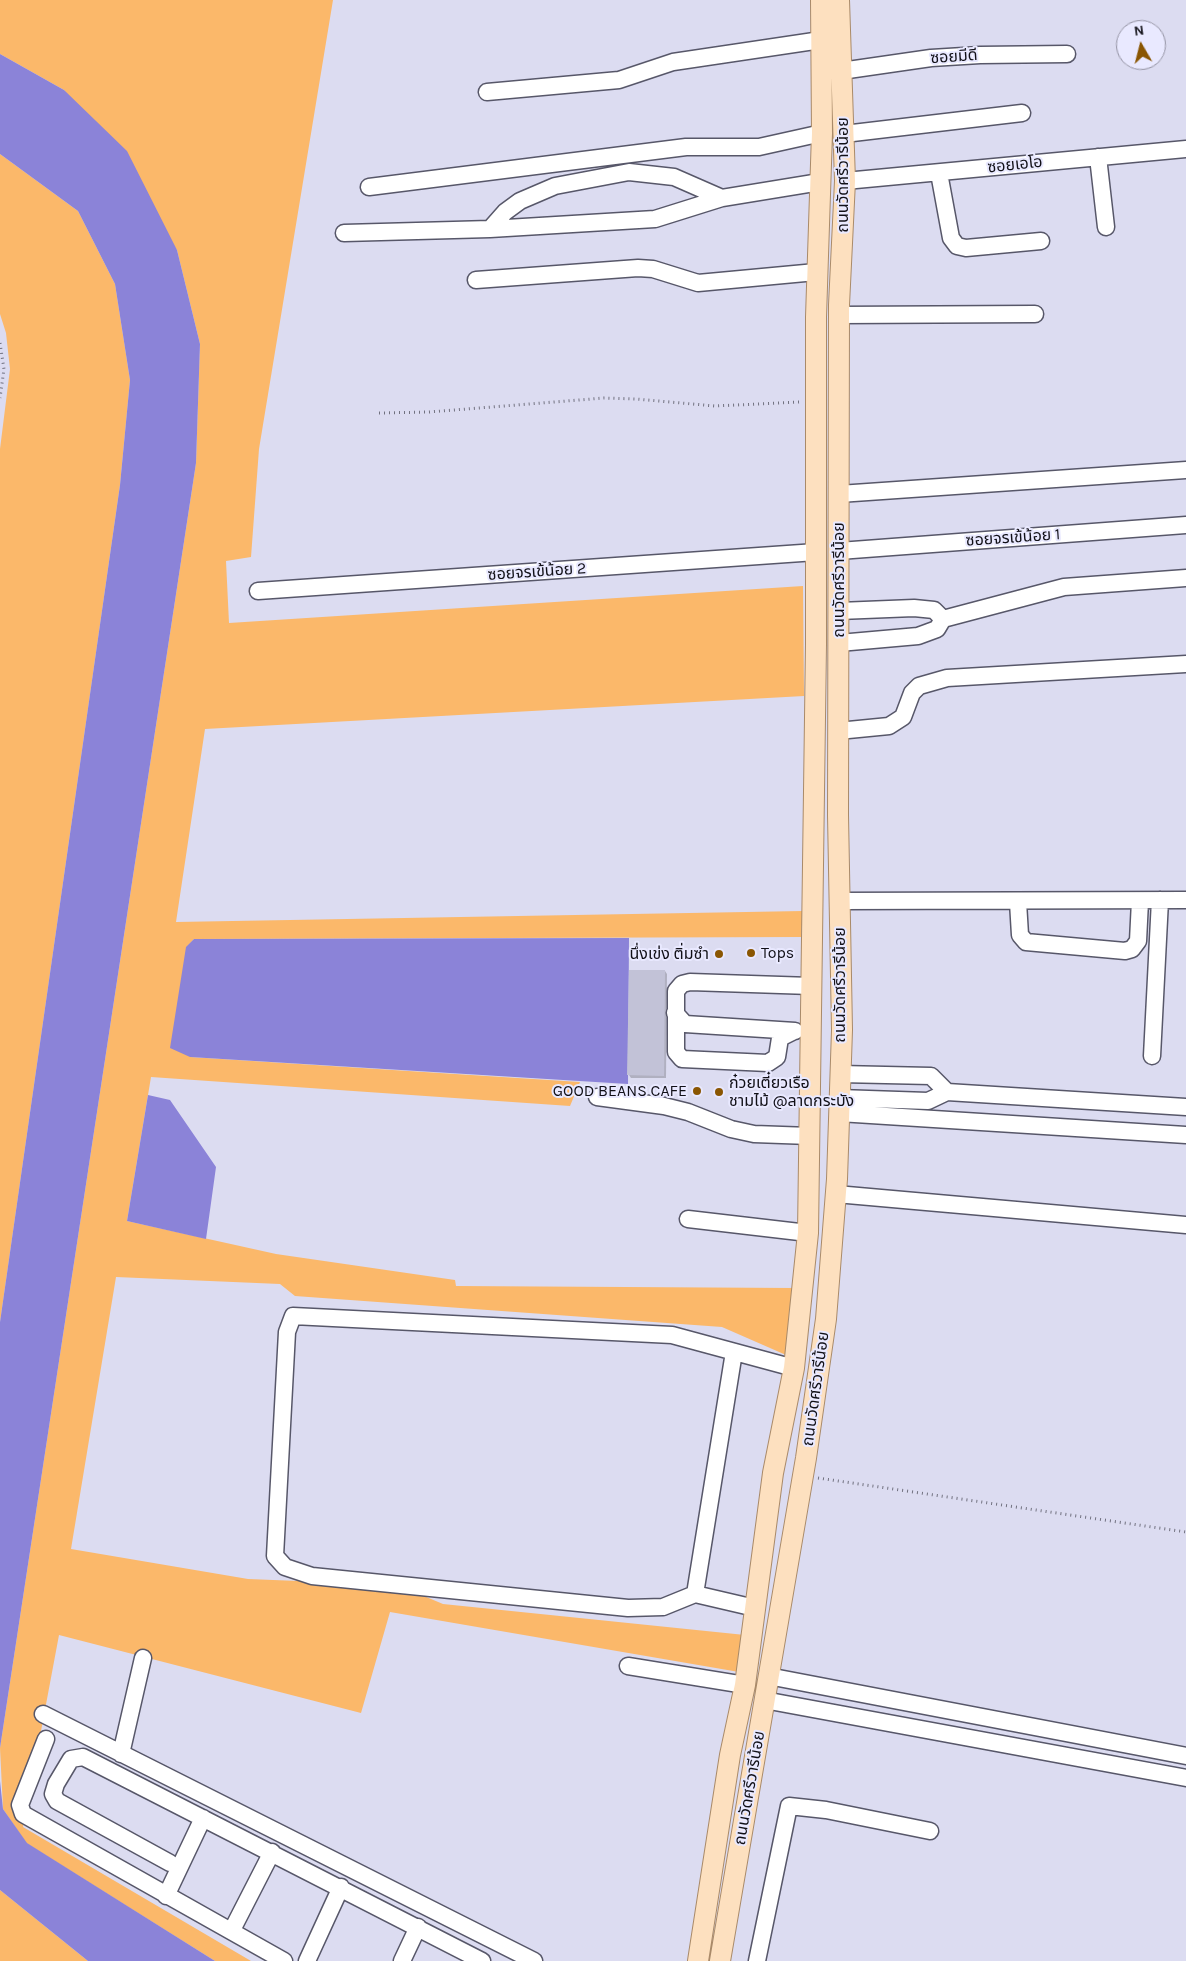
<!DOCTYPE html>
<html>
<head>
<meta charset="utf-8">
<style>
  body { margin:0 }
  #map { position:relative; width:1186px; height:1961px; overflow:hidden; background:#dcdcf1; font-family:Karla,sans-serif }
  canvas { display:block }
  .north { position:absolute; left:1116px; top:20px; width:50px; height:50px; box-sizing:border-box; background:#e9e9ff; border:1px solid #9392a2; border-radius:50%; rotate:352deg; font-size:14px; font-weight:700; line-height:20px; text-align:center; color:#111017 }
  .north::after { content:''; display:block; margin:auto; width:18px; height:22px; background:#8a5602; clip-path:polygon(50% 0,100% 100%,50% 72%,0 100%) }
</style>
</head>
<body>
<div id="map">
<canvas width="1186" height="1961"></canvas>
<div class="north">N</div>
</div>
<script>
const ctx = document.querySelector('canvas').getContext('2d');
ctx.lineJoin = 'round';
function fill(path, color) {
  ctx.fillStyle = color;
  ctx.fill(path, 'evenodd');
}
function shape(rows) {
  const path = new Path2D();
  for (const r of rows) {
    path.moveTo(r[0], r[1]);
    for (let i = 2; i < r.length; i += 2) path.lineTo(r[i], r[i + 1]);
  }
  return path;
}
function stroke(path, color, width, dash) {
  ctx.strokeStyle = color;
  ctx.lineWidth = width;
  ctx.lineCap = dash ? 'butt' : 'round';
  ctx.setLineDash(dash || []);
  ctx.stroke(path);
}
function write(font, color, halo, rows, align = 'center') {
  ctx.font = font + ' Karla,"Noto Sans Thai",sans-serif';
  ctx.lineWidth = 4;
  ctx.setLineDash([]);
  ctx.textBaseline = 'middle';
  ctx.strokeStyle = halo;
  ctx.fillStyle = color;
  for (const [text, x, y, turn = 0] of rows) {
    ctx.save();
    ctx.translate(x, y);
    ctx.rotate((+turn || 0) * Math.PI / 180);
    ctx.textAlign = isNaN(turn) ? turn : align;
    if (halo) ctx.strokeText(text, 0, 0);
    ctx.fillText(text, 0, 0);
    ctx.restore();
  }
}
fill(shape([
  [0,0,333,0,259,449,251,557,226,561,229,623,803,586,804,696,205,729,176,922,803,911,801,937,194,939,187,947,190,1057,580,1082,570,1106,151,1077,127,1221,276,1254,455,1280,456,1286,794,1288,786,1355,722,1327,295,1296,280,1284,116,1277,71,1549,248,1579,324,1582,407,1589,443,1604,745,1635,739,1672,390,1612,361,1713,59,1635,23,1827,251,1961,215,1961,26,1843,3,1809,0,1748,196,463,200,344,177,250,64,90,0,54],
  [0,154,78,211,115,284,130,380,120,485,0,1322,0,449,10,369,6,333,0,314],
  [0,1890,88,1961,0,1961]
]), '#fbb86a');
fill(shape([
  [0,54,64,90,127,151,177,250,200,344,196,463,0,1748,0,1322,120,485,130,380,115,284,78,211,0,154],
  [629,938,628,1084,190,1057,170,1048,186,947,194,939],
  [148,1095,170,1100,216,1167,206,1239,127,1221],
  [0,1781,3,1809,27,1843,215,1961,88,1961,0,1890]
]), '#8b83d8');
fill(shape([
  [665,971,667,974,666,1078,631,1078,629,1075]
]), '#0003');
fill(shape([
  [629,970,665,970,664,1076,627,1075]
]), '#c2c2d7');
const minor = shape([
  [841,71,931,58,980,55,1067,54],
  [487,92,619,80,673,62,821,40],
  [844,134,1022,113],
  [1098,157,1106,227],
  [939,173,951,238,957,246,966,248,1041,241],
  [845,181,1186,149],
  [369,187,686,147,759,147,822,133],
  [490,229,505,212,520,201,555,186,629,172,674,177,722,198],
  [344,233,490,229,655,219,722,198,820,182],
  [476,280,638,268,653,269,698,283,816,272],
  [839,315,1035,314],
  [839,494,1186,470],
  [839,551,1186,525],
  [258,591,816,552],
  [839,611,914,608,934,610,943,619],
  [839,643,918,636,937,629,943,619,1064,587,1186,578],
  [838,731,889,726,903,717,912,693,919,686,947,678,1186,664],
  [840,901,1186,900],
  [1018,902,1020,935,1026,942,1125,951,1132,949,1138,941,1140,901],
  [675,1013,685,1024,795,1031],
  [794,1031,780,1038,777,1057,768,1063,682,1059,676,1052,676,991,682,984,690,982,811,986],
  [1152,1056,1160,900],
  [840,1074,931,1076,947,1092],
  [597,1097,664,1106,688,1112,731,1129,754,1134,810,1136],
  [839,1098,928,1101,947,1092,1186,1107],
  [839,1113,1186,1135],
  [836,1194,1186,1225],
  [688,1219,808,1233],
  [695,1594,734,1352],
  [755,1608,695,1594,663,1607,628,1608,312,1576,285,1567,275,1556,287,1332,293,1316,672,1335,794,1368],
  [628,1666,745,1685],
  [768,1676,1186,1756],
  [764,1700,1186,1778],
  [43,1714,534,1961],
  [46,1739,20,1805,23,1814,284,1961],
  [121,1754,143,1658],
  [170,1863,57,1801,53,1794,56,1784,71,1759,83,1757,482,1961],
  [166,1896,203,1818],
  [232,1930,272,1852],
  [307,1961,341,1887],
  [402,1961,418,1927],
  [757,1961,789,1806,826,1810,930,1831]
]);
const major = shape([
  [698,1961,730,1755,745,1685,773,1473,794,1368,808,1233,816,644,816,317,822,133,821,0],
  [720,1961,806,1458,826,1319,837,1179,842,1030,838,815,839,305,845,181,839,0]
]);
stroke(minor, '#575769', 19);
stroke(major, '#a98a69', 22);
stroke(shape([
  [0,343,4,369,0,398],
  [379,413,429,412,604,398,636,399,715,406,800,402],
  [818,1478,1186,1532]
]), '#71717f', 3, [1, 4]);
stroke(minor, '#fff', 16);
stroke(major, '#fde0bf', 20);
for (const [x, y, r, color] of [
  [751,953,5,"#8a5602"],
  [719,954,5,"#8a5602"],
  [697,1091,5,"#8a5602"],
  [719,1092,5,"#8a5602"]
]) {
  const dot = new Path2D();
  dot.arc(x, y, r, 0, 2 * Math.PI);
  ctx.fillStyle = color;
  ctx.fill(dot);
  stroke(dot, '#e9e9ff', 2);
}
write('16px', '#111017', '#e9e9ff', [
  ["ซอยมีดี",954,57,-4],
  ["ซอยเอโอ",1015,165,-6],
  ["ถนนวัดศรีวารีน้อย",843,175,-90],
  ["ซอยจรเข้น้อย 1",1013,538,-4],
  ["ซอยจรเข้น้อย 2",537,572,-4],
  ["ถนนวัดศรีวารีน้อย",839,580,-90],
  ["ถนนวัดศรีวารีน้อย",840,985,-90],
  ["ถนนวัดศรีวารีน้อย",816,1389,-82],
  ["ถนนวัดศรีวารีน้อย",750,1788,-80]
]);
write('16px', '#111017', '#e9e9ff', [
  ["Tops",761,953],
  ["นึ่งเข่ง ติ่มซำ",709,954,"right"],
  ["ก๋วยเตี๋ยวเรือ",729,1083],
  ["ชามไม้ @ลาดกระบัง",729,1101],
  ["GOOD BEANS CAFE",687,1091,"right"]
], 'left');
</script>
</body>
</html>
